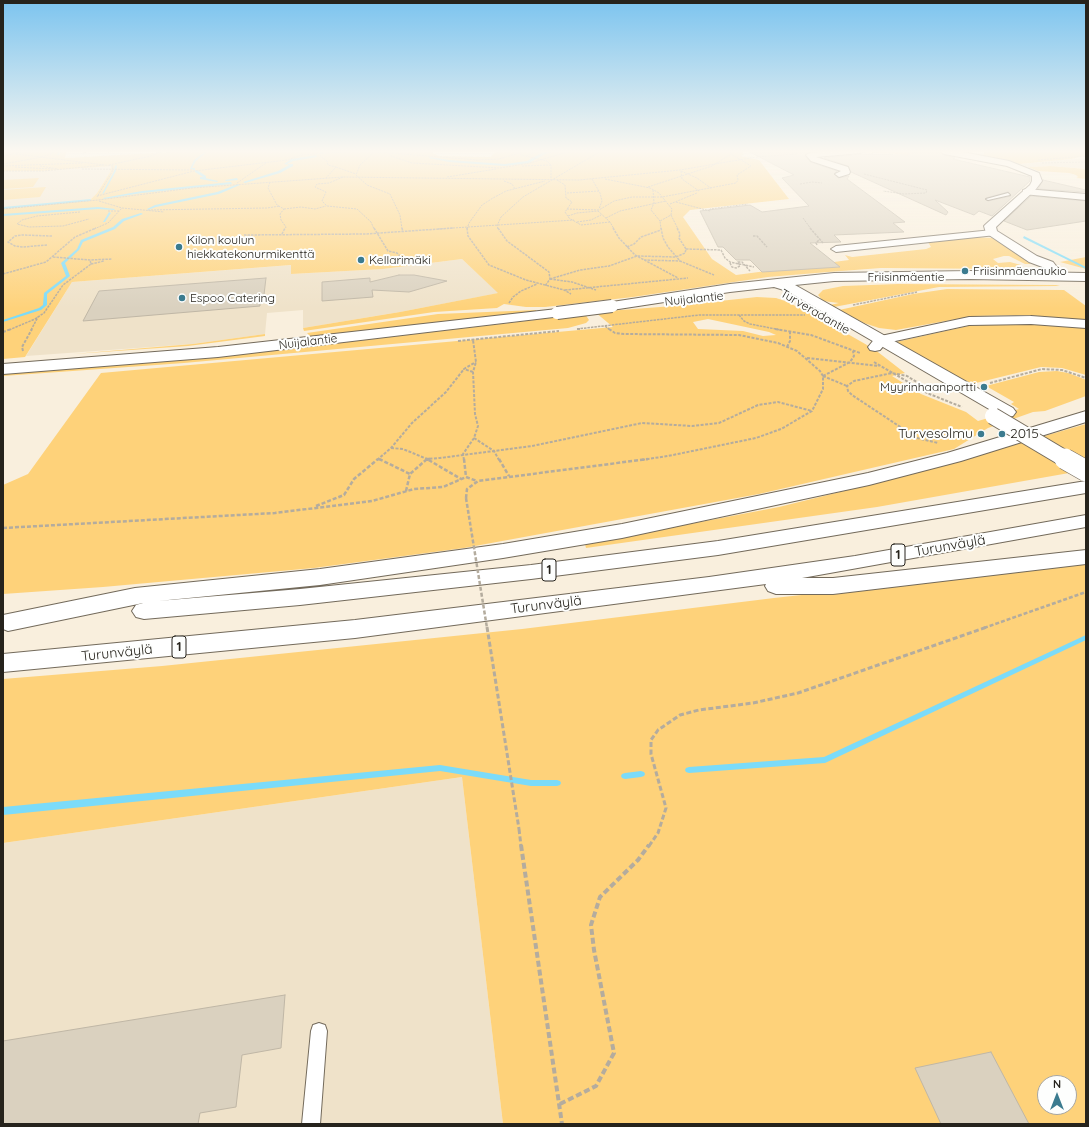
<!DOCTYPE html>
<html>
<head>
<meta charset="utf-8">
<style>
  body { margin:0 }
  #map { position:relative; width:1089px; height:1127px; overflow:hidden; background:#f9efdd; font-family:Quicksand,sans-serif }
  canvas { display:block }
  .frame { position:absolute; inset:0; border:4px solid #26231c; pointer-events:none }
  .north { position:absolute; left:1037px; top:1075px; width:40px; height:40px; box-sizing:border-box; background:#fdfefd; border:1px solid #a7a6a3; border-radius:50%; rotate:0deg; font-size:11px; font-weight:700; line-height:16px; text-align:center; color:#26231c }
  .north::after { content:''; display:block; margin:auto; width:14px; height:18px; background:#3b7b8f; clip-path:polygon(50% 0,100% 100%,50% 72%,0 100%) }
</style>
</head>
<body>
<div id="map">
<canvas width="1089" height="1127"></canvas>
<div class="frame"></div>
<div class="north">N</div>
</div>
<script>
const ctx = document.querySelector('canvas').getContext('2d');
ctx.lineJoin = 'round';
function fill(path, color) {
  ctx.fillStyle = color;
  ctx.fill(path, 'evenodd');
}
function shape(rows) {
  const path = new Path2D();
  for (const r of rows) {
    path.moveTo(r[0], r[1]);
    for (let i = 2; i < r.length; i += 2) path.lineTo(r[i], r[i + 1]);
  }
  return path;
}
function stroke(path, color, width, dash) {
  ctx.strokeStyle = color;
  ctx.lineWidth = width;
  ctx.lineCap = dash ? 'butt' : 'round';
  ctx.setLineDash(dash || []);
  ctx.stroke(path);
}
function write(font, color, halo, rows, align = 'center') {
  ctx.font = font + ' Quicksand,sans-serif';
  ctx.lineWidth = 4;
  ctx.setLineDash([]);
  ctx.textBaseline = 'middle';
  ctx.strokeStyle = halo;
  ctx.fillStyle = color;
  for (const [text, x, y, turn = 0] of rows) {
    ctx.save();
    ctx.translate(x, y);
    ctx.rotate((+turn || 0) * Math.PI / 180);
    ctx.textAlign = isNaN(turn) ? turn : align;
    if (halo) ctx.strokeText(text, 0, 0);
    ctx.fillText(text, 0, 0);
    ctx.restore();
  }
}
fill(shape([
  [1086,158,1086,169,1051,166,1028,167,1020,164],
  [105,166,111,166,110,172,97,193,90,200,3,208,3,171,43,171],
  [462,259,499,293,400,312,303,328,303,310,267,313,265,334,193,344,26,356,72,282,292,265,291,274,383,269],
  [462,777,503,1124,3,1124,3,843]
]), '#efe2c9');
fill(shape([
  [3,151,66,151,65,158,189,151,429,151,439,156,490,157,496,151,742,151,744,154,741,156,759,160,789,199,690,210,683,217,712,259,736,275,849,260,845,255,852,257,926,249,931,247,928,242,975,237,992,238,1001,243,1031,264,1025,264,1009,256,1004,256,993,259,998,263,1010,262,1021,265,1009,269,881,268,828,272,768,277,633,297,545,307,526,307,504,304,497,308,434,312,304,331,303,328,400,312,498,293,462,259,383,269,291,274,291,265,72,282,25,357,3,359,3,208,90,200,97,193,110,172,111,166,43,171,3,171],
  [870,151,939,151,948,153,919,159,898,154,857,152],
  [986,151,1086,151,1086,155,1072,159,1020,164,982,156],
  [1051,166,1086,169,1086,179,1076,178,1078,177,1076,175,1069,173,1038,171,1028,167],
  [39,178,33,187,3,189,3,180],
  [46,187,40,197,3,200,3,190],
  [1086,257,1086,269,1060,262],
  [898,284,1056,285,1060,286,939,287,834,307,830,305,839,303,823,301,818,295,823,290,843,286],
  [947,289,1064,290,1086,306,1086,320,1027,315,973,316,896,330,879,328,864,323,839,310,913,294],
  [757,297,776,298,785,301,816,316,874,349,905,373,892,376,921,394,966,412,978,421,1019,409,1011,404,1014,402,986,386,1039,372,1057,371,1068,373,1084,379,1086,380,1086,396,1045,411,1033,412,988,428,954,449,759,494,464,548,314,568,103,587,3,594,3,485,28,474,101,373,613,327,595,312,673,306],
  [708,319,769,332,776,335,763,336,743,331,698,329,693,322],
  [536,310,536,312,324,337,310,336,307,333,438,314],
  [585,314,589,320,586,323,568,328,184,363,3,376,3,374,212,358],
  [1011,323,1086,326,1086,375,1062,368,1041,367,972,384,944,371,897,344,896,342,968,326],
  [265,334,265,336,188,346,73,354,193,344],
  [1086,424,1086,470,877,507,586,548,585,544,779,507,913,474],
  [1086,564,1086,1124,503,1124,462,777,3,843,3,679,162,666,522,629,774,598],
  [1045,1083,1069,1083,1069,1107,1045,1107]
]), '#fed27a');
fill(shape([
  [59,151,61,151,59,155,57,155,59,151],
  [206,151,208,151,196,161,192,168,195,168,195,170,190,169,194,160,206,151],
  [323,151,326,151,320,154,320,152,323,151],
  [405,151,421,151,420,152,405,151],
  [550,151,555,151,545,154,529,163,505,166,449,162,429,158,430,157,449,160,505,164,527,161,543,152,550,151],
  [316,155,317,157,293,161,287,164,293,164,293,166,280,173,245,183,243,182,278,171,289,165,284,164,291,159,316,155],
  [116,165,117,166,116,171,104,193,102,194,114,171,115,166,116,165],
  [195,170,197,170,206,176,206,178,205,178,218,181,217,182,200,179,200,177,203,177,195,172,195,170],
  [237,178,238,180,226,181,225,180,237,178],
  [231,182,232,184,142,193,104,199,103,198,142,191,231,182],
  [238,184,240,185,219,194,156,207,148,210,147,209,155,205,217,192,238,184],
  [91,199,90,201,3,209,3,207,91,199],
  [98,207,115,209,114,210,98,209,3,216,3,214,98,207],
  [109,212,111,213,105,222,103,222,109,212],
  [141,213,143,214,124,221,115,229,83,242,79,250,65,263,70,276,47,294,47,305,41,310,3,322,3,320,39,308,43,305,44,293,66,276,61,263,77,249,81,240,113,227,122,219,141,213],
  [1024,236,1086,267,1086,269,1023,238,1024,236],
  [1086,635,1086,640,825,763,689,773,686,772,685,770,686,768,689,767,824,757,1086,635],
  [440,765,531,780,557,780,560,781,561,783,560,785,557,786,531,786,440,771,3,815,3,807,440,765],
  [641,771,644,772,645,774,644,776,641,777,625,779,622,778,621,776,622,774,625,773,641,771]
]), '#7bdbf9');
const building = shape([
  [748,151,815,151,805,155,810,162,837,171,834,174,838,178,849,176,847,179,905,222,893,223,904,232,834,235,841,242,810,243,840,267,762,272,750,260,736,260,723,247,718,247,700,211,750,205,762,212,809,206,782,178,794,175,748,151],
  [909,151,939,151,944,155,955,158,953,159,1030,177,1030,181,992,216,979,211,974,215,935,200,948,212,946,215,851,172,848,166,824,158,862,154,909,155,909,151],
  [1008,192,1011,196,988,201,985,199,986,198,1008,192],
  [1043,180,1086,190,1086,192,1038,189,1043,180],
  [1031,196,1086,201,1086,221,1027,230,1004,221,1031,196],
  [399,275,414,275,447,281,409,292,372,290,373,297,322,301,322,282,370,278,370,282,399,275],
  [266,278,263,303,260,303,260,306,83,321,99,291,266,278],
  [285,995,281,1048,242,1055,236,1107,200,1113,198,1124,3,1124,3,1041,285,995],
  [991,1052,1029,1124,941,1124,915,1068,991,1052]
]);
fill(building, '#dad1bf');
stroke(building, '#c0b7a6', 1);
const service = shape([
  [1008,193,1010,195,988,200,986,199,1008,193],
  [319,1023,325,1025,327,1031,320,1124,302,1124,311,1031,313,1025,319,1023]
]);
const minor = shape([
  [830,151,864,151,860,153,816,157,848,167,850,172,849,174,839,177,835,174,841,171,811,161,806,155,810,153,830,151],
  [1026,189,1086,194,1086,200,1023,194,1023,190,1026,189],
  [992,230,997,233,996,235,836,252,831,249,836,246,992,230]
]);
const tertiary = shape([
  [940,151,957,151,1009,161,1039,173,1042,181,1036,189,996,227,997,231,1037,256,1053,262,1064,276,1062,279,1054,279,1045,268,1029,262,986,233,984,226,986,224,1030,185,1032,181,1032,176,1007,166,944,154,940,151]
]);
const secondary = shape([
  [970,271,1086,273,1086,281,970,279,834,281,795,285,1013,408,1016,412,1013,416,1007,417,1001,416,787,291,774,287,730,292,612,310,607,309,605,306,607,303,612,302,730,284,834,273,970,271],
  [557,309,562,310,564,313,562,316,218,357,3,374,3,364,218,347,557,309]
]);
const motorway = shape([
  [1031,316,1086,320,1086,328,1031,324,969,325,886,343,880,350,875,351,870,350,868,347,876,337,969,317,1031,316],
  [1086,411,1086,422,961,461,869,485,622,538,503,558,320,585,158,601,300,589,531,565,718,541,1086,481,1086,493,718,555,531,579,300,605,144,619,136,617,132,611,136,605,143,603,8,631,3,629,3,615,135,588,320,569,503,544,622,524,868,473,947,453,1086,411],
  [1086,515,1086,527,802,578,833,578,1086,550,1086,564,833,594,776,594,768,591,765,586,766,584,355,638,3,672,3,654,355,620,709,577,855,556,1086,515]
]);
stroke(service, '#736a5b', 2);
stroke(minor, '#736a5b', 2);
stroke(tertiary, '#736a5b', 2);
stroke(secondary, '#736a5b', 2);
stroke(motorway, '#736a5b', 2);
stroke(shape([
  [365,151,478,160,499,159,519,153],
  [519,151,521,155,547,161,551,165,551,180],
  [374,152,360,165,356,175,367,185,390,194,400,215,402,229],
  [108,153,110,151],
  [389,153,391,156,412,163,500,168,530,163,571,151],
  [16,154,113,166,112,172,97,197],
  [82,154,88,151],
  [301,155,353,151],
  [321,155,320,156,327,161,328,165,336,167,326,178],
  [3,156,27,151],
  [526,156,537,151],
  [1038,160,1086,156],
  [1042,163,1086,162],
  [3,164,37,158,51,154,53,151],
  [109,165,151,156,157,153,157,151],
  [3,166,82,163],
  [40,166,58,169],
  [522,166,551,165],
  [15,167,52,169],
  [336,167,356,174],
  [82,169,193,170],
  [3,171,44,171,104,165],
  [681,171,697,178,712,189],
  [681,171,682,179,699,191],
  [864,174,927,190,926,193,904,194,883,191],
  [343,177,329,183,317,184,315,187,326,192,322,201,327,206,357,209,371,222,374,229],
  [447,177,496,169],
  [592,179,600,193,602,201,599,209],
  [605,179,650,188,659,193,672,209,671,215,660,221,661,229],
  [557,180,565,185,566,198,572,202,565,212,569,218,581,225,610,222],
  [504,181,512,184,515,189],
  [270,182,268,188,277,205,284,209,280,214,281,220,286,227,285,229],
  [237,183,266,163],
  [800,184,812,182,822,183],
  [648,187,712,166,731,154],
  [653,190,654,203,651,210,660,221],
  [567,193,599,191],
  [97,196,194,171,287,160,301,155,304,151],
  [99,201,122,208,164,212],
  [676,202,710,211,710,209,748,204],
  [670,204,697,193],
  [3,209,98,200,192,188,343,177,579,180,680,170,756,157,797,154],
  [284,209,301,207,315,209,326,206],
  [567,209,599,210,614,201,632,197,662,197,736,183,738,180,737,175,751,166,731,154,731,151],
  [148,210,267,208,280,206],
  [108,211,119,211],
  [598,211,610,222,614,229],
  [80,212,37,216,22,220,17,224,29,227,63,226,89,219],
  [671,215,678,229],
  [568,216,577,213,598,211],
  [606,218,620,211,666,201],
  [803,218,811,229],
  [577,222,591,220,601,215],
  [94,229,108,223,122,208],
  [438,229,574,220],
  [467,229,469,223,482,205,493,198,506,191,545,181],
  [498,229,497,226,501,217,523,197,601,151]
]), '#b4ac9e', 1, [2, 1]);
stroke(shape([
  [374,228,388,251,397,253,400,256],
  [402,228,403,232],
  [467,228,468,236,489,265,526,280,564,290,571,294],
  [498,228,507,241,549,272,550,279,545,286],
  [613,228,619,238,635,255,678,278],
  [661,228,663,238,668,247,680,261,714,275],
  [810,228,823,243],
  [282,234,285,228],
  [244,235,366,234,453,228],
  [753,236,757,236,767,247],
  [47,245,23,247,15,246,8,242,15,236,22,235,52,236],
  [817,245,816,243,819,240],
  [627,247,634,244,641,237,661,230],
  [686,249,721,250,725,258,730,262,754,267],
  [53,257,90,260,112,259],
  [644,260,680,261],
  [730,263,732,267,736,268,740,266,738,262,742,262,750,271],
  [91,264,104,261],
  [3,274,46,262,75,237,96,228],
  [550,279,580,270,609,266,637,256,676,257,685,253,686,249,679,238,680,234,677,228],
  [550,279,572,282,596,290],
  [565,290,688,278],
  [509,303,513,297,521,291,537,284],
  [853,305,917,292],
  [739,315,744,321,750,324,781,330],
  [605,326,610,330],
  [577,329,699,315,805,315],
  [9,330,35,319,44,313,63,285,91,264,90,260],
  [31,330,38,317]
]), '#b4ac9e', 1.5, [2.5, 1]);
stroke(shape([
  [577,329,581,329],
  [609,329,615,333,624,334,739,335,778,343,797,351,820,371,823,376,823,389,812,411,781,429,756,438,668,456,641,460],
  [775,329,811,335,860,353],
  [3,332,11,329],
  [458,341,559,331],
  [787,347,790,341,790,332],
  [23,351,22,347,32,329],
  [807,358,879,366],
  [874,362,927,393,962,407],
  [473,372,464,369,476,362],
  [823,376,850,362,854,356,853,351],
  [823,376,847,386],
  [990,383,1042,369,1062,370,1086,378],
  [927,393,928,389,907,376,892,373,854,381,847,386,848,391,852,395,917,438,938,443],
  [474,438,494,451,499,460],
  [391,448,403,449,427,459,440,458,532,446,642,423,692,426,719,423,758,405,778,402,812,411],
  [377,460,391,448,412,423,446,392,464,369],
  [426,460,428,460],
  [464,460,463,454,474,438,478,426,475,414,473,372,476,362,473,340]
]), '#b4ac9e', 2, [3, 1.5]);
stroke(shape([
  [379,459,410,474],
  [426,459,432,459],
  [464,459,466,477],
  [499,459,509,476],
  [406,491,410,474,427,459,461,479],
  [466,498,467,489,478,481,648,459],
  [316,506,344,495,354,479,378,459],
  [3,528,275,513,372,501,414,489,443,487,466,477,477,481],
  [984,628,1086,592]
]), '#b4ac9e', 2.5, [4, 2]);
stroke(shape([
  [519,829,521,846],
  [649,846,658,833,666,808,651,754,651,740,658,730,680,715,699,710,753,703,798,693,987,627]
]), '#b4ac9e', 3, [5, 2.5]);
stroke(shape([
  [521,845,562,1124],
  [560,1104,596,1086,614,1053,594,950,591,925,600,897,638,860,649,845]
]), '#b4ac9e', 4, [6, 3]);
fill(service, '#fff');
fill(minor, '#fff');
fill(tertiary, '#fff');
fill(secondary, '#fff');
fill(motorway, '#fff');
const secondaryBridgeFar2 = shape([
  [557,313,612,306]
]);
const secondaryBridgeFar1 = shape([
  [993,416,1067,460]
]);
const secondaryBridge = shape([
  [1065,459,1086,471]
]);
stroke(secondaryBridgeFar2, '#736a5b', 14, []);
stroke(secondaryBridgeFar1, '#736a5b', 18, []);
stroke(secondaryBridge, '#736a5b', 22, []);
stroke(shape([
  [466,498,487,628]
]), '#b4ac9e', 2.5, [4, 2]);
stroke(shape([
  [487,627,519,829]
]), '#b4ac9e', 3, [5, 2.5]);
stroke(secondaryBridgeFar2, '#fff', 12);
stroke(secondaryBridgeFar1, '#fff', 16);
stroke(secondaryBridge, '#fff', 21);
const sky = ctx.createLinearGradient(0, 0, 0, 309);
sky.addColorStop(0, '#7cc4ef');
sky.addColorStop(0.49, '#fcf8f0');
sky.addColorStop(1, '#fcf8f000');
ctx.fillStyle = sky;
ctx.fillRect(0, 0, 1089, 309);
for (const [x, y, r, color] of [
  [179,247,4,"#3b7b8f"],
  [361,260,4,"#3b7b8f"],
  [965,271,4,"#3b7b8f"],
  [182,298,4,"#3b7b8f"],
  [984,387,4,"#3b7b8f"],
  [981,434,4,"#3b7b8f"],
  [1002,434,4,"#3b7b8f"]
]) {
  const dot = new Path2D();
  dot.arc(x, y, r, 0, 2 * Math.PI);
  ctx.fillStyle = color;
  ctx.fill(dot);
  stroke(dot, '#fdfefd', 1.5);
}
write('12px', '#26231c', '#fdfefd', [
  ["Kilon koulun",187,240],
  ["hiekkatekonurmikenttä",187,254],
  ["Kellarimäki",369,260],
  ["Friisinmäenaukio",973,271],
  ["Espoo Catering",190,298],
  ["Myyrinhaanportti",976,387,"right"]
], 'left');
write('12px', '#26231c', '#fdfefd', [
  ["Friisinmäentie",906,277],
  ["Nuijalantie",694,299,-6],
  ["Turveradantie",815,312,30],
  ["Nuijalantie",308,342,-7]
]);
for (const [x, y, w] of [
  [898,555,14],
  [549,570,14],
  [179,647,14]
]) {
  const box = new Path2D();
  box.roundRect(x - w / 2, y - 11, w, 22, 3);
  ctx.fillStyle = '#fdfefd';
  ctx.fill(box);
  stroke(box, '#26231c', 1);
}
write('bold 13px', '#26231c', null, [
  ["1",898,555],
  ["1",549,570],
  ["1",179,647]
]);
write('14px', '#26231c', '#fdfefd', [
  ["Turvesolmu",973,434],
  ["2015",1010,434,"left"]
], 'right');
write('14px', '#26231c', '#fdfefd', [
  ["Turunväylä",950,546,-10],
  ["Turunväylä",546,605,-7],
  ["Turunväylä",117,653,-6]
]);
</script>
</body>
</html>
